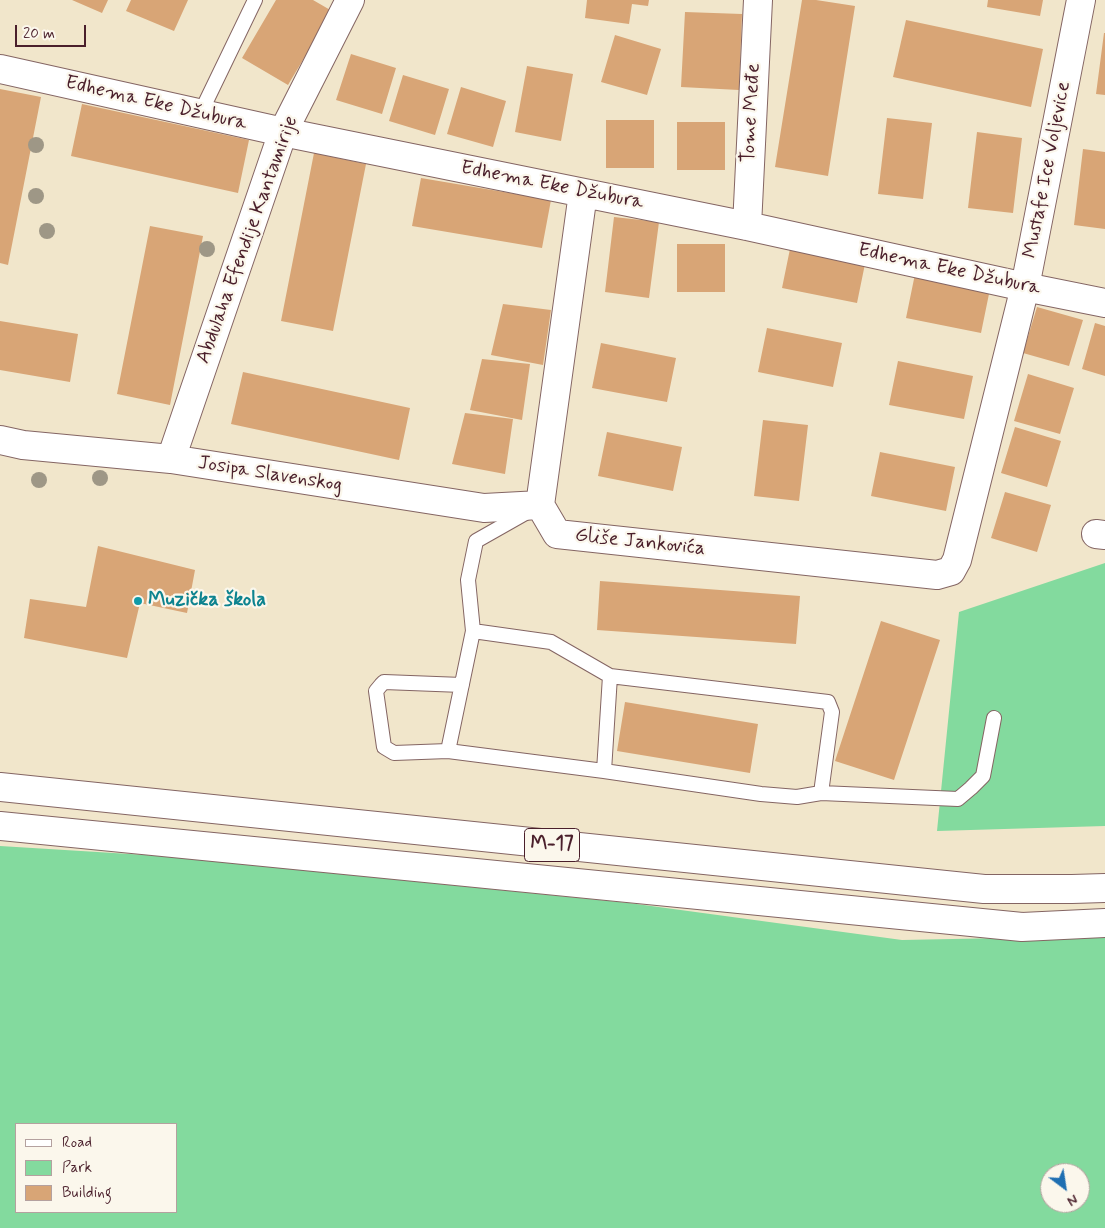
<!DOCTYPE html>
<html>
<head>
<meta charset="utf-8">
<style>
  body { margin:0 }
  #map { position:relative; width:1105px; height:1228px; overflow:hidden; background:#f1e6cb; font-family:Mynerve,sans-serif }
  canvas { display:block }
  .legend { position:absolute; left:15px; top:1123px; width:162px; height:90px; box-sizing:border-box; background:#fbf7ec; border:1px solid #b4a19f; margin:0; padding:6px 9px; list-style:none; font-size:15px; color:#4a1f2b }
  .legend li { display:flex; align-items:center; gap:10px; height:25px }
  .legend b { width:25px; border:1px solid #b4a19f }
  .north { position:absolute; left:1040px; top:1163px; width:50px; height:50px; box-sizing:border-box; background:#fbf7ec; border:1px solid #b4a19f; border-radius:50%; rotate:149deg; font-size:14px; font-weight:700; line-height:20px; text-align:center; color:#4a1f2b }
  .north::after { content:''; display:block; margin:auto; width:18px; height:22px; background:#1f6fb2; clip-path:polygon(50% 0,100% 100%,50% 72%,0 100%) }
  .scale { position:absolute; left:15px; top:25px; width:71px; height:22px; box-sizing:border-box; border:2px solid #4a1f2b; border-top:0; padding-left:6px; font-size:15px; line-height:18px; white-space:nowrap; color:#4a1f2b; -webkit-text-stroke:4px #fbf7ec; paint-order:stroke }
</style>
</head>
<body>
<div id="map">
<canvas width="1105" height="1228"></canvas>
<ul class="legend">
<li><b style="height:6px;background:#fff"></b>Road</li>
<li><b style="height:14px;background:#83da9e"></b>Park</li>
<li><b style="height:14px;background:#d8a576"></b>Building</li>
</ul>
<div class="north">N</div>
<div class="scale">20 m</div>
</div>
<script>
const ctx = document.querySelector('canvas').getContext('2d');
ctx.lineJoin = 'round';
function fill(path, color) {
  ctx.fillStyle = color;
  ctx.fill(path, 'evenodd');
}
function shape(rows) {
  const path = new Path2D();
  for (const r of rows) {
    path.moveTo(r[0], r[1]);
    for (let i = 2; i < r.length; i += 2) path.lineTo(r[i], r[i + 1]);
  }
  return path;
}
function stroke(path, color, width, dash) {
  ctx.strokeStyle = color;
  ctx.lineWidth = width;
  ctx.lineCap = dash ? 'butt' : 'round';
  ctx.setLineDash(dash || []);
  ctx.stroke(path);
}
function write(font, color, halo, rows, align = 'center') {
  ctx.font = font + ' Mynerve,sans-serif';
  ctx.lineWidth = 4.5;
  ctx.setLineDash([]);
  ctx.textBaseline = 'middle';
  ctx.strokeStyle = halo;
  ctx.fillStyle = color;
  for (const [text, x, y, turn = 0] of rows) {
    ctx.save();
    ctx.translate(x, y);
    ctx.rotate((+turn || 0) * Math.PI / 180);
    ctx.textAlign = isNaN(turn) ? turn : align;
    if (halo) ctx.strokeText(text, 0, 0);
    ctx.fillText(text, 0, 0);
    ctx.restore();
  }
}
fill(shape([
  [1105,563,1105,826,937,831,959,612],
  [0,846,162,856,629,903,902,940,1105,936,1105,1228,0,1228],
  [16,1124,176,1124,176,1212,16,1212],
  [1050,1173,1080,1173,1080,1203,1050,1203]
]), '#83da9e');
fill(shape([
  [72,0,108,0,102,13],
  [131,0,188,0,174,31,126,11],
  [276,0,313,0,332,11,288,85,242,58],
  [587,0,649,0,648,6,632,4,629,24,585,18],
  [802,0,816,0,855,6,828,176,775,167],
  [988,0,1043,0,1040,16,987,7],
  [685,12,742,14,739,90,681,87],
  [906,20,1043,49,1031,107,893,77],
  [1104,33,1105,33,1105,95,1096,94],
  [615,35,661,49,647,95,601,82],
  [351,54,396,68,382,114,336,100],
  [527,66,573,74,561,141,515,132],
  [403,75,449,89,435,135,389,121],
  [461,87,506,101,493,147,447,134],
  [0,89,41,97,8,265,0,263],
  [82,104,249,140,238,193,71,156],
  [887,118,932,123,923,199,878,194],
  [606,120,654,120,654,168,606,168],
  [677,122,725,122,725,170,677,170],
  [977,132,1022,138,1013,213,968,208],
  [1083,149,1105,152,1105,229,1074,225],
  [314,153,366,164,333,331,281,321],
  [421,178,551,200,542,248,412,226],
  [614,217,659,222,649,298,605,292],
  [150,226,203,236,170,405,117,394],
  [677,244,725,244,725,292,677,292],
  [791,244,866,259,857,303,782,288],
  [915,274,990,289,981,333,906,318],
  [503,304,551,310,543,365,491,355],
  [1037,307,1083,320,1069,366,1023,353],
  [0,321,78,334,70,382,0,370],
  [1095,323,1105,326,1105,376,1082,369],
  [767,328,842,343,833,387,758,372],
  [601,343,676,358,667,402,592,388],
  [482,359,530,364,522,420,470,410],
  [898,361,973,376,964,419,889,405],
  [243,372,410,408,399,460,231,424],
  [1028,374,1074,388,1060,434,1014,421],
  [465,413,513,419,505,474,452,464],
  [763,420,808,425,799,501,754,496],
  [1015,427,1061,441,1047,487,1001,473],
  [607,432,682,447,673,491,598,476],
  [880,452,955,467,946,511,871,496],
  [1005,492,1051,505,1037,552,991,538],
  [98,546,195,570,187,613,140,603,127,658,24,638,30,599,86,607],
  [600,581,800,596,796,644,597,630],
  [881,621,940,640,894,780,835,761],
  [625,702,758,724,750,773,617,751]
]), '#d8a576');
const lane = shape([
  [200,114,255,0],
  [529,511,476,541,468,580,473,631,551,642,610,676,828,702,832,712,821,793,797,797,761,794,604,771,610,676],
  [462,685,384,682,381,685,376,691,384,747,394,753,448,751,604,771],
  [448,751,473,631],
  [821,793,958,799,971,788,983,776,994,718]
]);
const street = shape([
  [0,69,283,132,747,226,1025,287,1105,303],
  [583,193,540,505,557,534,937,575,951,571,957,560,1025,287,1081,0],
  [747,226,758,0],
  [0,440,23,445,171,459,484,508,540,505],
  [171,459,283,132,350,0],
  [1096,534,1105,535]
]);
const highway = shape([
  [0,787,984,889,1072,889,1105,888],
  [0,826,1022,927,1105,923]
]);
stroke(lane, '#846563', 16);
stroke(street, '#846563', 30);
stroke(highway, '#846563', 30);
stroke(lane, '#fff', 14);
stroke(street, '#fff', 28);
stroke(highway, '#fff', 28);
ctx.fillStyle = '#9e9786';
for (const [x, y] of [
  [36,145],
  [36,196],
  [47,231],
  [207,249],
  [100,478],
  [39,480]
]) {
  ctx.beginPath();
  ctx.arc(x, y, 8, 0, 2 * Math.PI);
  ctx.fill();
}
for (const [x, y, r, color] of [
  [138,601,5,"#0f9aa8"]
]) {
  const dot = new Path2D();
  dot.arc(x, y, r, 0, 2 * Math.PI);
  ctx.fillStyle = color;
  ctx.fill(dot);
  stroke(dot, '#fbf7ec', 2);
}
for (const [x, y, w] of [
  [552,845,55]
]) {
  const box = new Path2D();
  box.roundRect(x - w / 2, y - 16.5, w, 33, 4);
  ctx.fillStyle = '#fbf7ec';
  ctx.fill(box);
  stroke(box, '#4a1f2b', 1);
}
write('bold 19px', '#4a1f2b', null, [
  ["M-17",552,845]
]);
write('20px', '#4a1f2b', '#fbf7ec', [
  ["Edhema Eke Džubura",156,104,13],
  ["Tome Međe",752,113,-87],
  ["Mustafe Ice Voljevice",1048,170,-79],
  ["Edhema Eke Džubura",552,186,11],
  ["Abdulaha Efendije Kantamirije",248,240,-70],
  ["Edhema Eke Džubura",949,270,12],
  ["Josipa Slavenskog",270,475,9],
  ["Gliše Jankovića",640,543,6]
]);
write('bold 20px', '#0d838f', '#fbf7ec', [
  ["Muzička škola",148,601]
], 'left');
</script>
</body>
</html>
